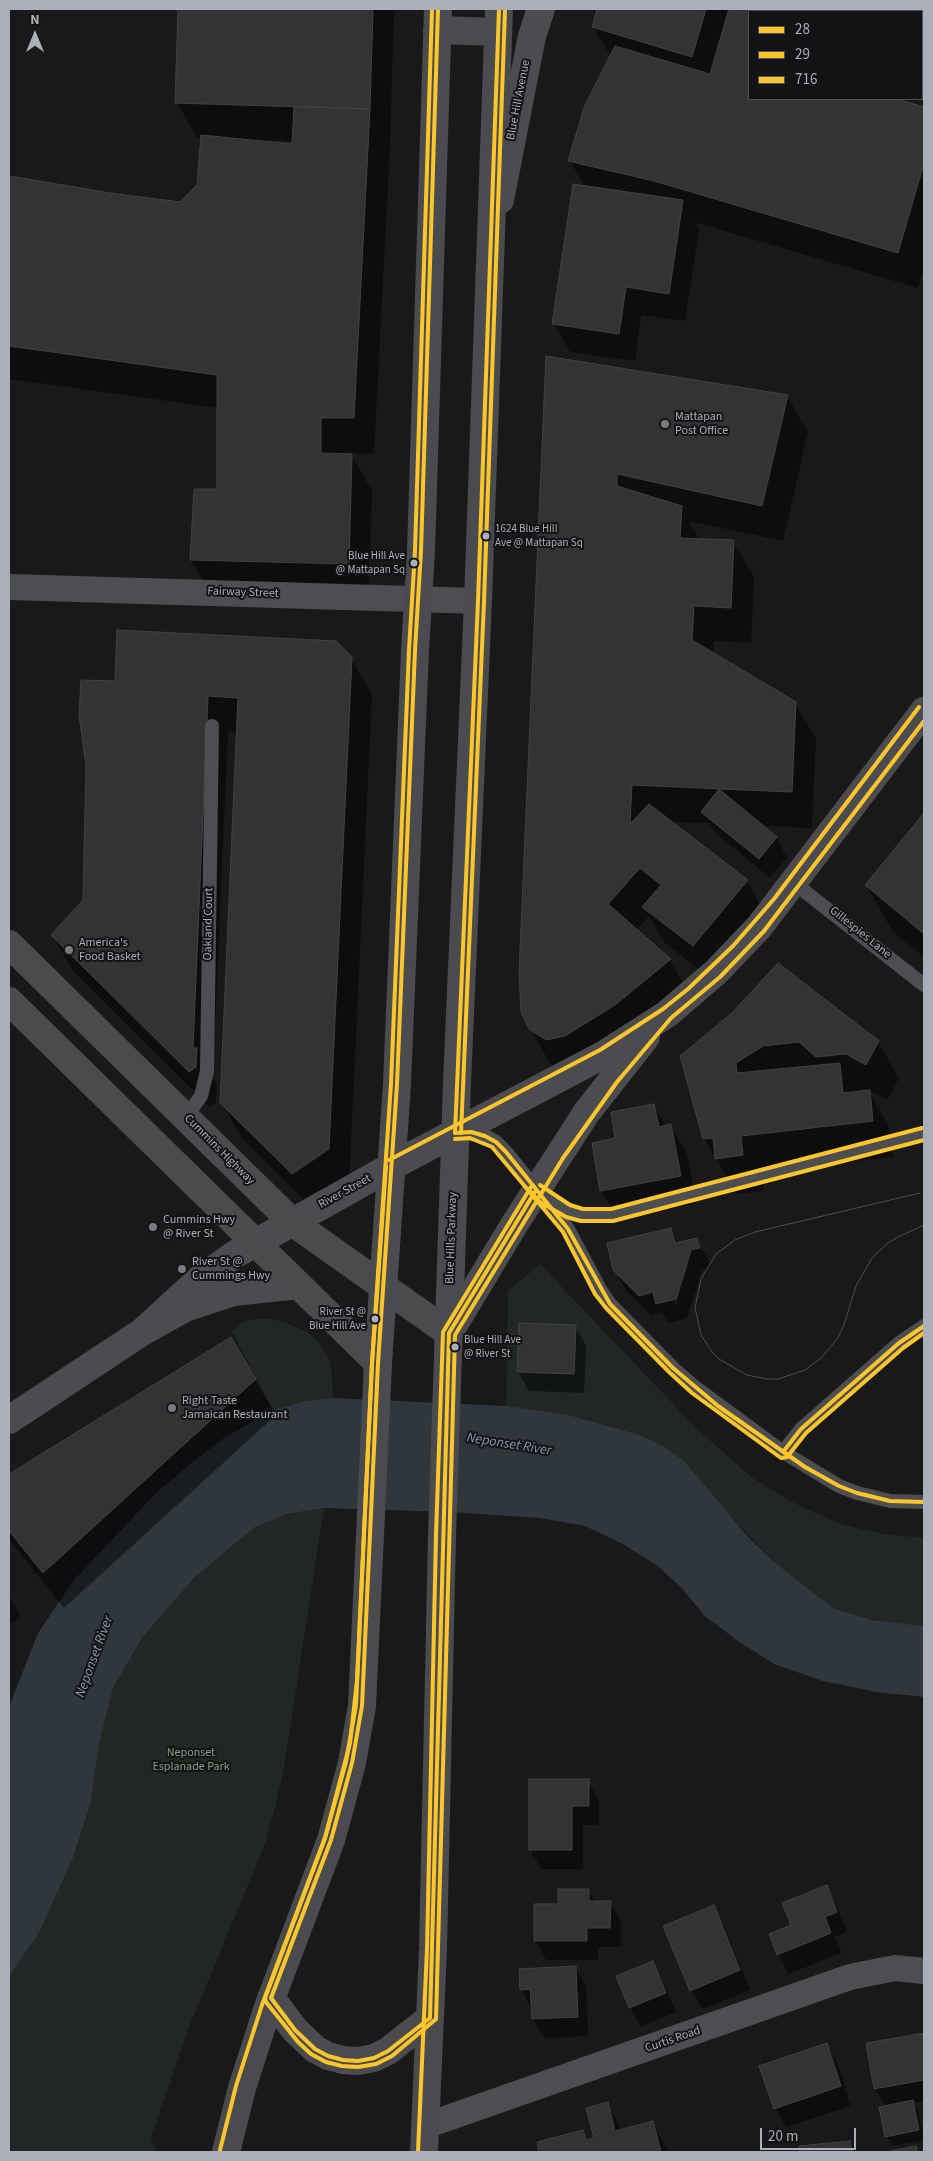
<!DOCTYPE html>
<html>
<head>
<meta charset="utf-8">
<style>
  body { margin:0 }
  #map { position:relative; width:933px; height:2161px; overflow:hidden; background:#191919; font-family:"Source Sans 3",sans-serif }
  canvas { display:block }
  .frame { position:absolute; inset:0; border:10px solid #abafb9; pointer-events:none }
  .legend { position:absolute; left:748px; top:10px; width:175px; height:90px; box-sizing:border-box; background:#131315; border:1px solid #505157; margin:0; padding:6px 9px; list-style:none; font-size:15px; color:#abafb9 }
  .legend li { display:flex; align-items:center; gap:10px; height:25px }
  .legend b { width:25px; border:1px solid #505157 }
  .north { position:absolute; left:10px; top:10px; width:50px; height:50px; -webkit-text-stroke:4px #131315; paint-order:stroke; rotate:0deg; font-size:14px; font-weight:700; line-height:20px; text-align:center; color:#abafb9 }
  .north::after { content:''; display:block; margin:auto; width:18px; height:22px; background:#abafb9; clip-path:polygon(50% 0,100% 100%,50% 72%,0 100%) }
  .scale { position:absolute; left:760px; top:2128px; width:96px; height:22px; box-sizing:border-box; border:2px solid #abafb9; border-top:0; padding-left:6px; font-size:15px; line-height:18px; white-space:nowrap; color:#abafb9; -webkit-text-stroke:4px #131315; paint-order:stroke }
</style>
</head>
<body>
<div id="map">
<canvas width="933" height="2161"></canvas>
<div class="frame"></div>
<ul class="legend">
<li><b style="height:6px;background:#ffc72c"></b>28</li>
<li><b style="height:6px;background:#ffc72c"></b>29</li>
<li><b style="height:6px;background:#ffc72c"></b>716</li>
</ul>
<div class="north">N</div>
<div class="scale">20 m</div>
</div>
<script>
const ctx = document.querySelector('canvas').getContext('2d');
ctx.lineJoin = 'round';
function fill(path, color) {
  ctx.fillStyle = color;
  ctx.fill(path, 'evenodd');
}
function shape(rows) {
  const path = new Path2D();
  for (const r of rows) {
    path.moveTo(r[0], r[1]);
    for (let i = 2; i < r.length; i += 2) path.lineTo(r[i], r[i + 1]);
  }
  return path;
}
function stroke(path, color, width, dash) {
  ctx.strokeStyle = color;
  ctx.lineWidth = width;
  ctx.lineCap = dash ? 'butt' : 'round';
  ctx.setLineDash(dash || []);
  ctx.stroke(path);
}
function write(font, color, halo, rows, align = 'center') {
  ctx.font = font + ' "Source Sans 3",sans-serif';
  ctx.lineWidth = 4;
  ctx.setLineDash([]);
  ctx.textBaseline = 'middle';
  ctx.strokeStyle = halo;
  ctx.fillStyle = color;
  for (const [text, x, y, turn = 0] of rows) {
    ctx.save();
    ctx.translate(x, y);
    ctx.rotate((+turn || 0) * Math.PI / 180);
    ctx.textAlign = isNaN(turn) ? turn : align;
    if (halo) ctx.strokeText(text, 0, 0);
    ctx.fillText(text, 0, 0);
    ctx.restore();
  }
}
fill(shape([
  [540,1264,696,1428,751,1477,792,1502,837,1523,883,1534,924,1538,924,1626,872,1620,833,1608,774,1562,725,1511,640,1435,506,1406,508,1291],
  [255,1319,273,1319,289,1324,307,1332,320,1344,329,1358,332,1374,333,1398,305,1401,273,1410,232,1332,242,1322],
  [324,1508,283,1774,275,1807,266,1841,251,1878,187,2032,151,2138,156,2152,9,2152,9,1976,38,1935,73,1858,91,1802,99,1744,113,1688,142,1638,195,1577,255,1527,287,1514]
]), '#212823');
fill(shape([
  [333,1398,506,1406,568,1415,640,1435,663,1446,684,1461,749,1538,774,1562,833,1608,872,1620,924,1626,924,1697,876,1692,823,1681,774,1664,738,1641,705,1616,680,1586,655,1564,621,1543,585,1526,540,1518,449,1512,324,1508,287,1514,255,1527,195,1577,142,1638,113,1688,99,1744,91,1802,73,1858,38,1935,9,1976,9,1707,38,1633,74,1580,156,1493,195,1460,224,1438,273,1410,305,1401]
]), '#2f363c');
fill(shape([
  [179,9,394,9,390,145,374,454,350,453,372,491,368,600,212,596,191,560,218,490,218,408,9,379,9,177,110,194,181,203,198,185,202,138,197,138,177,102],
  [258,140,294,141,293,145,258,142],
  [599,9,827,9,828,11,749,11,749,99,892,99,924,108,924,267,918,288,694,222,699,230,685,321,641,315,635,361,570,352,554,324,585,187,570,161,612,56,610,55,593,27],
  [547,357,787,396,808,432,783,541,689,521,700,540,733,542,754,577,751,643,714,641,713,654,795,703,816,739,812,828,762,826,776,838,787,857,770,878,714,831,709,823,670,822,747,881,768,917,714,981,664,942,649,916,636,931,670,960,690,996,568,1075,551,1065,530,1028],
  [351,658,372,694,349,1185,313,1209,242,1138,221,1102,238,732,228,732,213,1077,217,1085,216,1103,210,1107,73,971,53,936,85,900,116,683],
  [924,815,924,957,893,932,866,885],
  [778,965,878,1042,899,1078,887,1100,868,1090,889,1127,893,1157,761,1171,763,1191,737,1194,704,1139,733,1014],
  [654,1105,666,1127,671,1126,687,1154,696,1204,618,1218,601,1190,617,1139],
  [670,1229,679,1244,697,1240,708,1259,710,1268,702,1270,687,1318,668,1323,662,1312,651,1315,626,1290,615,1270],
  [686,1262,689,1262,676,1305,673,1305],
  [575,1326,586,1346,584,1393,529,1391,518,1372],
  [230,1339,276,1415,64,1608,9,1539,9,1475],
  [9,1596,21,1617,9,1625],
  [588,1781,599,1800,599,1825,583,1825,583,1869,541,1869,530,1850],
  [826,1887,837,1906,847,1931,835,1937,841,1953,789,1974,778,1955,770,1935,793,1926],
  [588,1890,595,1902,610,1902,621,1921,621,1947,598,1947,598,1960,546,1960,535,1940,560,1906],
  [713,1907,724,1926,750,1990,702,2009,691,1990],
  [652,1962,663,1982,676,2012,641,2027,630,2007],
  [575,1967,586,1986,588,2036,544,2038,533,2019,532,2009,521,1989],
  [924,2034,924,2101,913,2103,918,2111,924,2140,892,2146,887,2137,886,2107,875,2089,868,2044],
  [827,2045,838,2064,851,2106,786,2127,775,2108],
  [607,2104,622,2130,652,2123,669,2152,541,2152,538,2143,583,2132,588,2141,595,2139],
  [850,2142,856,2152,801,2152,800,2147]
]), '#0007');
const building = shape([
  [178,9,373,9,370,109,175,103,178,9],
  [597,9,706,9,692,57,592,27,597,9],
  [729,9,823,9,822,11,749,11,749,99,897,99,924,107,924,163,898,253,654,181,568,161,585,105,615,46,710,74,729,9],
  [294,106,370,109,354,418,321,418,321,453,352,454,349,564,190,560,194,489,217,489,217,375,9,346,9,176,110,193,180,202,197,185,201,135,292,144,294,106],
  [573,184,683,200,669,294,626,287,619,334,552,324,573,184],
  [546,356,788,395,762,506,617,474,617,486,682,506,680,538,734,540,731,608,694,606,692,640,796,702,792,792,632,785,630,824,649,804,748,880,693,946,642,907,661,885,640,868,608,904,671,959,615,1005,565,1036,546,1040,529,1029,521,1012,519,973,546,356],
  [117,630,336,641,352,657,329,1149,292,1174,220,1103,238,698,208,696,193,1048,197,1048,196,1067,189,1072,51,935,83,900,86,766,79,715,81,680,115,681,117,630],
  [719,789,777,837,759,859,701,812,719,789],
  [924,813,924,934,865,885,924,813],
  [778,963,879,1041,866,1065,846,1054,816,1057,799,1042,763,1046,736,1063,737,1073,840,1063,843,1093,870,1090,873,1121,741,1136,743,1155,715,1159,713,1138,703,1139,680,1056,732,1013,778,963],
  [654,1104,659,1127,671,1124,681,1176,600,1191,592,1143,615,1138,611,1112,654,1104],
  [671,1228,675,1243,697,1238,700,1248,691,1250,676,1299,656,1304,653,1292,639,1296,613,1270,607,1243,671,1228],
  [519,1323,576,1325,574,1374,517,1372,519,1323],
  [231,1337,256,1379,43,1573,9,1531,9,1474,231,1337],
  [529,1779,589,1779,589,1806,572,1806,572,1850,529,1850,529,1779],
  [827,1885,837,1912,825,1917,831,1933,777,1955,769,1934,791,1925,782,1903,827,1885],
  [558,1889,589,1889,589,1901,611,1901,610,1928,587,1928,587,1941,534,1941,534,1904,558,1904,558,1889],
  [714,1905,740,1970,690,1991,663,1926,714,1905],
  [653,1961,666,1993,629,2008,616,1976,653,1961],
  [576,1966,578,2017,532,2019,530,1989,520,1990,519,1969,576,1966],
  [924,2033,924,2080,874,2089,866,2043,924,2033],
  [827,2043,841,2086,774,2109,759,2066,827,2043],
  [913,2100,919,2130,885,2137,879,2107,913,2100],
  [608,2102,615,2131,653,2121,661,2152,539,2152,537,2142,583,2130,586,2140,594,2138,586,2108,608,2102],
  [850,2141,852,2152,800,2152,799,2146,850,2141],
  [916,2146,917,2152,886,2152,916,2146]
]);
fill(building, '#333334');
stroke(building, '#414245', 1);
stroke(shape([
  [794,883,924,985],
  [184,1115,193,1107,201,1096,207,1071,212,726],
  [462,1133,485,1136,496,1142,506,1152,568,1229,601,1291,610,1304,673,1368,696,1388,783,1452,839,1486,857,1493,890,1501,924,1502],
  [550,1201,568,1211,582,1215,612,1215,924,1134],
  [783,1452,801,1429,899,1343,924,1326]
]), '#4d4e52', 14);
stroke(shape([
  [9,587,478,601],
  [425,2126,850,1977,895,1968,924,1971]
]), '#4d4e52', 26);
stroke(shape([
  [500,200,532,36,541,9],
  [142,1332,200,1279,234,1255,392,1166,603,1055,667,1014,716,972,759,927,924,711],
  [449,1333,514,1225,587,1112,646,1037],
  [9,1420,142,1332,185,1308,234,1292,298,1285]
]), '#4c4c50', 28);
stroke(shape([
  [9,944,292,1222,449,1333],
  [9,1001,378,1363]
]), '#4b4b4e', 28);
stroke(shape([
  [437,30,498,32],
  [271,1998,295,2030,315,2049,328,2056,343,2060,358,2061,374,2058,388,2051,430,2018],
  [226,2152,242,2088,268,2007,331,1840,352,1763,362,1706,378,1363,397,1084,415,650,421,551,438,9],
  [424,2152,433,1949,442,1535,457,1083,478,601,499,9]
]), '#4a4b4e', 28);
stroke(shape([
  [920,1193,755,1232,735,1240,716,1254,701,1279,695,1308,701,1335,712,1352,719,1359,747,1375,767,1379,778,1379,805,1370,821,1358,837,1339,844,1325,856,1286,872,1258,888,1243,898,1237,924,1225]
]), '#4e4f51', 1);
stroke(shape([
  [455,1133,478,601,499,9],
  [455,1133,471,1132,485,1136,496,1142,506,1152,568,1229,610,1304,673,1368,718,1406,805,1467,839,1486,857,1493,890,1501,924,1502],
  [783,1452,801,1429,899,1343,924,1326],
  [271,1998,331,1840,352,1763,362,1706,378,1363,397,1084,415,650,421,551,438,9],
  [271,1998,295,2030,315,2049,328,2056,343,2060,358,2061,374,2058,388,2051,430,2018],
  [430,2018,449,1333,536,1190]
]), '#ffc72c', 4);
stroke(shape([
  [432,9,415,551,409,650,391,1084,372,1363,356,1705,346,1762,325,1838,265,1998,266,2002,298,2042,311,2054,326,2062,342,2066,358,2067,376,2064,392,2056,436,2019,455,1335,563,1158,617,1082,671,1018,720,977,764,931,924,721],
  [461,1133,484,601,505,9],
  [455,1139,470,1138,492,1147,563,1232,595,1294,606,1308,669,1372,692,1393,781,1458,787,1457,806,1433,903,1348,924,1333],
  [528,1189,540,1202,566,1217,581,1221,613,1221,924,1140]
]), '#ffc72c', 4);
stroke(shape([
  [389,1160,600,1050,663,1009,688,989,733,946,774,899,919,707],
  [540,1185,570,1205,583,1209,611,1209,922,1128],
  [220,2150,236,2086,262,2005,325,1838,350,1743,357,1681,372,1363,386,1166],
  [418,2152,427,1949,436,1535,443,1332,531,1187]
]), '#ffc72c', 4);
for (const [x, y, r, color] of [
  [665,424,5,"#787a81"],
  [486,536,4.5,"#abafb9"],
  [414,563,4.5,"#abafb9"],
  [69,950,5,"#787a81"],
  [153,1227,5,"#787a81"],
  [182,1269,5,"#787a81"],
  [375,1319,4.5,"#abafb9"],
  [455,1347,4.5,"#abafb9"],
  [172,1408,5,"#787a81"]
]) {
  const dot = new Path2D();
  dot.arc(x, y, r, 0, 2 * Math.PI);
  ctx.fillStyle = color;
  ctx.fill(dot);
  stroke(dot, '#131315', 2);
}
write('11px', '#abafb9', '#131315', [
  ["1624 Blue Hill",495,530],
  ["Ave @ Mattapan Sq",495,544],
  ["Blue Hill Ave",405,557,"right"],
  ["@ Mattapan Sq",405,571,"right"],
  ["River St @",366,1313,"right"],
  ["Blue Hill Ave",366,1327,"right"],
  ["Blue Hill Ave",464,1341],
  ["@ River St",464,1355]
], 'left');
write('12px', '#abafb9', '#131315', [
  ["Blue Hill Avenue",519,100,-79],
  ["Fairway Street",243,593,2],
  ["Oakland Court",209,924,-89],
  ["Gillespies Lane",860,933,39],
  ["Cummins Highway",219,1150,45],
  ["River Street",345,1192,-29],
  ["Blue Hills Parkway",452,1238,-88],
  ["Curtis Road",673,2040,-19]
]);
write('12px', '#abafb9', '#131315', [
  ["Mattapan",675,417],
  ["Post Office",675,431],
  ["America's",79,943],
  ["Food Basket",79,957],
  ["Cummins Hwy",163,1220],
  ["@ River St",163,1234],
  ["River St @",192,1262],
  ["Cummings Hwy",192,1276],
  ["Right Taste",182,1401],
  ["Jamaican Restaurant",182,1415]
], 'left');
write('12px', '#84a287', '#131315', [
  ["Neponset",191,1753],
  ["Esplanade Park",191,1767]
]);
write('italic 14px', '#869bb1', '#131315', [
  ["Neponset River",509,1445,9],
  ["Neponset River",95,1657,-70]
]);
</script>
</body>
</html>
